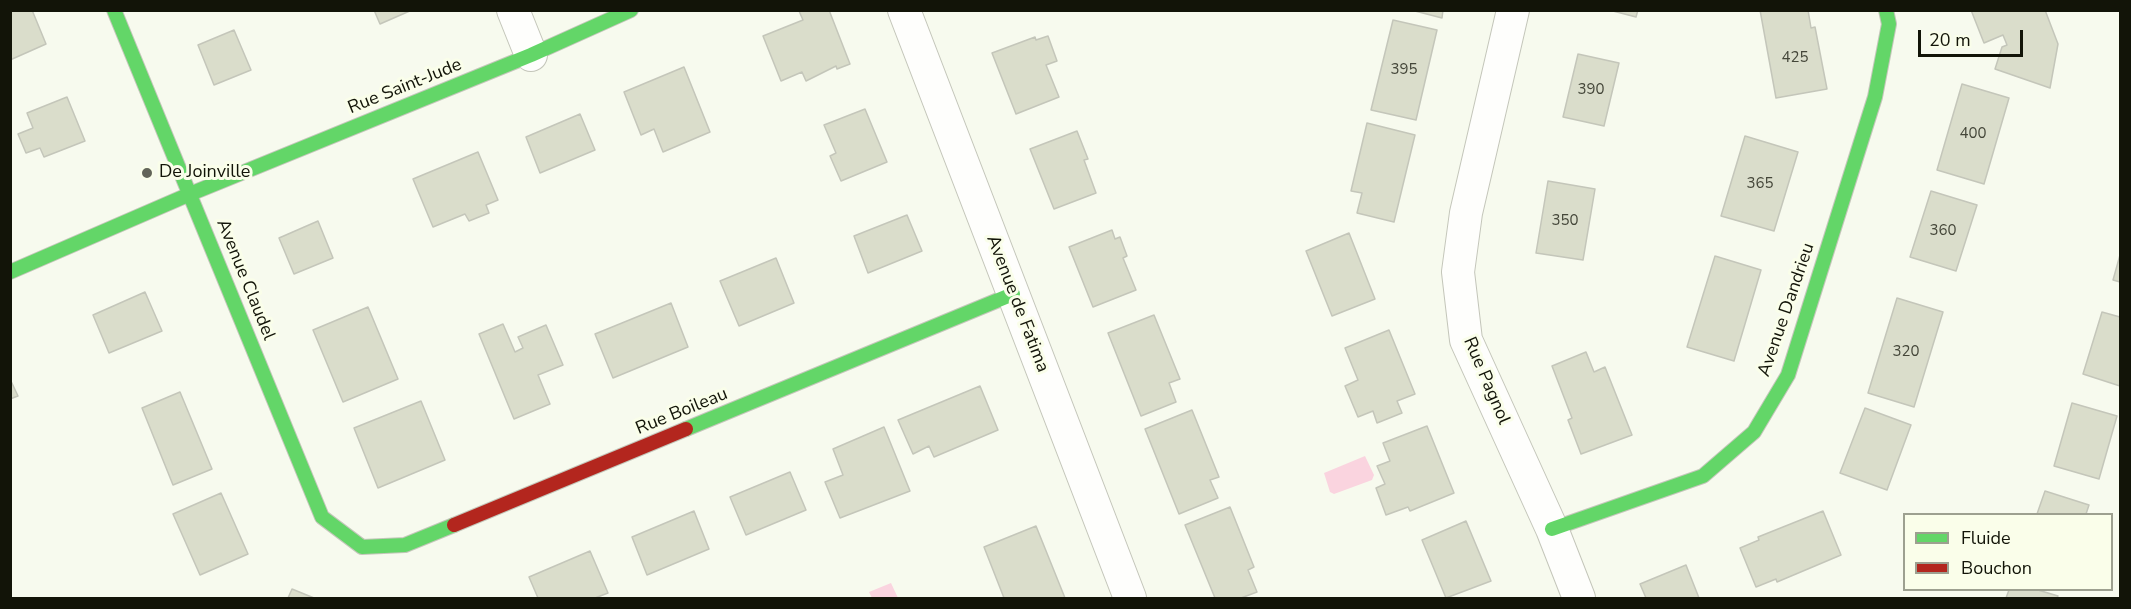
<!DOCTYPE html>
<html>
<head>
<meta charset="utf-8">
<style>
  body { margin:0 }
  #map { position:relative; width:2131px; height:609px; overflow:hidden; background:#f7faee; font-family:"Nunito Sans",sans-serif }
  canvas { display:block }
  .frame { position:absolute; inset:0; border:12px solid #121408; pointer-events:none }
  .legend { position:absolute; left:1903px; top:513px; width:210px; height:78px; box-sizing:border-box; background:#fafeea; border:2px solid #9da090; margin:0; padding:8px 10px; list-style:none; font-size:18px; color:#121408 }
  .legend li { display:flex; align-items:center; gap:12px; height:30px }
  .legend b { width:30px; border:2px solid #9da090 }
  .scale { position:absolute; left:1918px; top:30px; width:105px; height:27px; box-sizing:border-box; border:3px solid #121408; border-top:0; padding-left:8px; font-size:18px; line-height:21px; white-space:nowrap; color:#121408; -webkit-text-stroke:4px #fafeea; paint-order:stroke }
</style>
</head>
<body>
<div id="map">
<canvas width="2131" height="609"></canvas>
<div class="frame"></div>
<ul class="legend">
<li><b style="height:8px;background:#63d668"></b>Fluide</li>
<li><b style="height:8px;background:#b3261e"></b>Bouchon</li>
</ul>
<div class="scale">20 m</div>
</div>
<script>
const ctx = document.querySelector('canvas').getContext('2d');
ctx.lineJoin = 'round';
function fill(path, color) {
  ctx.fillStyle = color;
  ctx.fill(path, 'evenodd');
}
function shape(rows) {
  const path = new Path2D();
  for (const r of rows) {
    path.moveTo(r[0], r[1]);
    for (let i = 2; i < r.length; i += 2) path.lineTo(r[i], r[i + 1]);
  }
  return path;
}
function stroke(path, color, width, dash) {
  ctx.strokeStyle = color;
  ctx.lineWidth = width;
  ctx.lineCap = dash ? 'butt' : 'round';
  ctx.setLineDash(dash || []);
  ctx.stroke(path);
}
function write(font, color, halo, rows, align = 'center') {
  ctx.font = font + ' "Nunito Sans",sans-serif';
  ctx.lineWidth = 6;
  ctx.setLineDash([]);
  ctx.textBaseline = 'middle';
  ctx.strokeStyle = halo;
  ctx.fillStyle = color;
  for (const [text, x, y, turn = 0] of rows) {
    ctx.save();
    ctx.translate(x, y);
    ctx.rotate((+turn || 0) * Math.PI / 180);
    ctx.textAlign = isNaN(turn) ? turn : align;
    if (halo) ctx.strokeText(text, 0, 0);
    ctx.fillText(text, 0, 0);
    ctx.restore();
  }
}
fill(shape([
  [1365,456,1374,475,1372,480,1334,494,1330,492,1324,473],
  [891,583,898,598,872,598,869,592]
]), '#fad4df');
const building = shape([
  [10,10,32,10,46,44,10,60,10,10],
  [374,10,412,10,380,24,374,10],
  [821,10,829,10,850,64,837,69,836,66,806,81,802,72,781,81,763,36,803,20,799,11,821,10],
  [1411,10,1443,10,1442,18,1411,10],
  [1609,10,1638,10,1636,17,1609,10],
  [1760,10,1808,10,1811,28,1815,27,1827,89,1776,98,1760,10],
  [1971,10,2045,10,2058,44,2050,88,1995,69,2002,47,2007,45,2003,35,1984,43,1971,10],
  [1393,20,1437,30,1416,120,1371,110,1393,20],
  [234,30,251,70,214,85,198,45,234,30],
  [1048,36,1057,61,1046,65,1059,97,1016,114,992,53,1035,37,1036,40,1048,36],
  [1578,54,1619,63,1604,126,1563,117,1578,54],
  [684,67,710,132,663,152,654,129,641,135,624,92,684,67],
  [1962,84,2009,98,1984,184,1937,170,1962,84],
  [67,97,85,141,44,157,40,148,26,153,18,134,33,128,27,113,67,97],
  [865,109,887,162,841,181,830,156,836,153,824,125,865,109],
  [580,114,595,150,540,173,526,137,580,114],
  [1367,123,1415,135,1394,222,1357,213,1362,193,1351,191,1367,123],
  [1077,131,1088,159,1084,160,1096,193,1054,209,1030,149,1077,131],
  [1745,136,1798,152,1774,231,1721,216,1745,136],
  [478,152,498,200,486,205,489,213,469,221,465,214,433,227,413,179,478,152],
  [1548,181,1595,189,1583,260,1536,253,1548,181],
  [1931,191,1977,205,1956,271,1910,257,1931,191],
  [907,215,922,251,868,273,854,236,907,215],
  [318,221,333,258,294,274,279,238,318,221],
  [1112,230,1115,239,1120,237,1127,256,1123,258,1136,290,1093,307,1069,247,1112,230],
  [1349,233,1375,299,1332,316,1306,251,1349,233],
  [2120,255,2120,282,2113,280,2120,255],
  [1715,256,1761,270,1734,361,1687,347,1715,256],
  [776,258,794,303,739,326,720,281,776,258],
  [145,292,162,331,109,353,93,315,145,292],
  [1897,298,1943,312,1914,407,1868,393,1897,298],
  [671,303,688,347,613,378,595,334,671,303],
  [368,307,398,379,343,402,313,330,368,307],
  [2102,312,2120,317,2120,386,2083,374,2102,312],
  [1154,315,1180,379,1169,383,1176,402,1141,416,1108,333,1154,315],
  [503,324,515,352,523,348,518,337,546,325,563,365,538,375,550,404,514,419,479,334,503,324],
  [1389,330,1415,394,1397,401,1402,413,1377,423,1373,411,1358,417,1345,386,1358,380,1345,348,1389,330],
  [1586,352,1594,372,1605,367,1632,435,1581,454,1568,420,1572,418,1552,366,1586,352],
  [10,379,18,396,10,399,10,379],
  [980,386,998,430,934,457,929,446,913,454,898,420,980,386],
  [180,392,212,469,173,485,142,408,180,392],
  [421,401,445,460,378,488,354,428,421,401],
  [2072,403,2117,416,2099,479,2054,466,2072,403],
  [1865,408,1911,425,1887,490,1840,473,1865,408],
  [1192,410,1219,477,1210,480,1218,498,1179,514,1145,429,1192,410],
  [1427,426,1454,493,1410,511,1408,507,1386,515,1376,488,1385,484,1377,466,1390,461,1383,443,1427,426],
  [884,427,910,491,840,518,825,482,843,475,833,449,884,427],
  [790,472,806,510,746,535,730,497,790,472],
  [2045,491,2089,505,2086,514,2037,514,2045,491],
  [221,493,248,554,200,575,173,514,221,493],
  [1230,507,1254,567,1248,570,1257,592,1241,598,1215,598,1185,525,1230,507],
  [694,511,709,549,647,575,632,537,694,511],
  [1823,511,1841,555,1777,582,1776,579,1756,587,1740,548,1759,540,1758,537,1823,511],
  [1466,521,1491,581,1446,598,1422,540,1466,521],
  [1036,526,1065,598,1004,598,984,547,1036,526],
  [590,551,608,593,595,598,538,598,529,577,590,551],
  [1686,565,1699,598,1646,598,1640,584,1686,565],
  [292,589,314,598,288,598,292,589],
  [2009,590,2038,590,2058,596,2057,598,2006,598,2009,590]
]);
fill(building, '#daddcb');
stroke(building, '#c4c6ba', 1.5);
const street = shape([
  [513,10,531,55],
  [904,10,1130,598],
  [1513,10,1466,213,1458,272,1466,340,1552,529,1579,598]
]);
const fast = shape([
  [114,10,322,517,362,547,405,545,454,525],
  [10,272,190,194,531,55,631,10],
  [686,429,1013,294],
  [1552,529,1703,476,1754,432,1788,375,1875,97,1889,24,1886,10]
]);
const jam = shape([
  [454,525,686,429]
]);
stroke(street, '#c4c6ba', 34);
stroke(fast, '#c4c6ba', 16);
stroke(jam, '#c4c6ba', 16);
stroke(street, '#fefefc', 32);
stroke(fast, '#63d668', 14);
stroke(jam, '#b3261e', 14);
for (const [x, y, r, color] of [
  [147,173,6,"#626458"]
]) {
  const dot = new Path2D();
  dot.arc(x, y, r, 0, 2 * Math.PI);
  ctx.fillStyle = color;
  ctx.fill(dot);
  stroke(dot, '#fafeea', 2);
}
write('15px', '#444639', null, [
  ["425",1795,58],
  ["395",1404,70],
  ["390",1591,90],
  ["400",1973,134],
  ["365",1760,184],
  ["350",1565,221],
  ["360",1943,231],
  ["320",1906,352]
]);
write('18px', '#121408', '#fafeea', [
  ["Rue Saint-Jude",405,87,-22],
  ["Avenue Claudel",245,280,68],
  ["Avenue de Fatima",1017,304,69],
  ["Avenue Dandrieu",1787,310,-71],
  ["Rue Pagnol",1486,381,67],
  ["Rue Boileau",682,412,-22]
]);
write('18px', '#121408', '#fafeea', [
  ["De Joinville",159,173]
], 'left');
</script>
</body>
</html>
